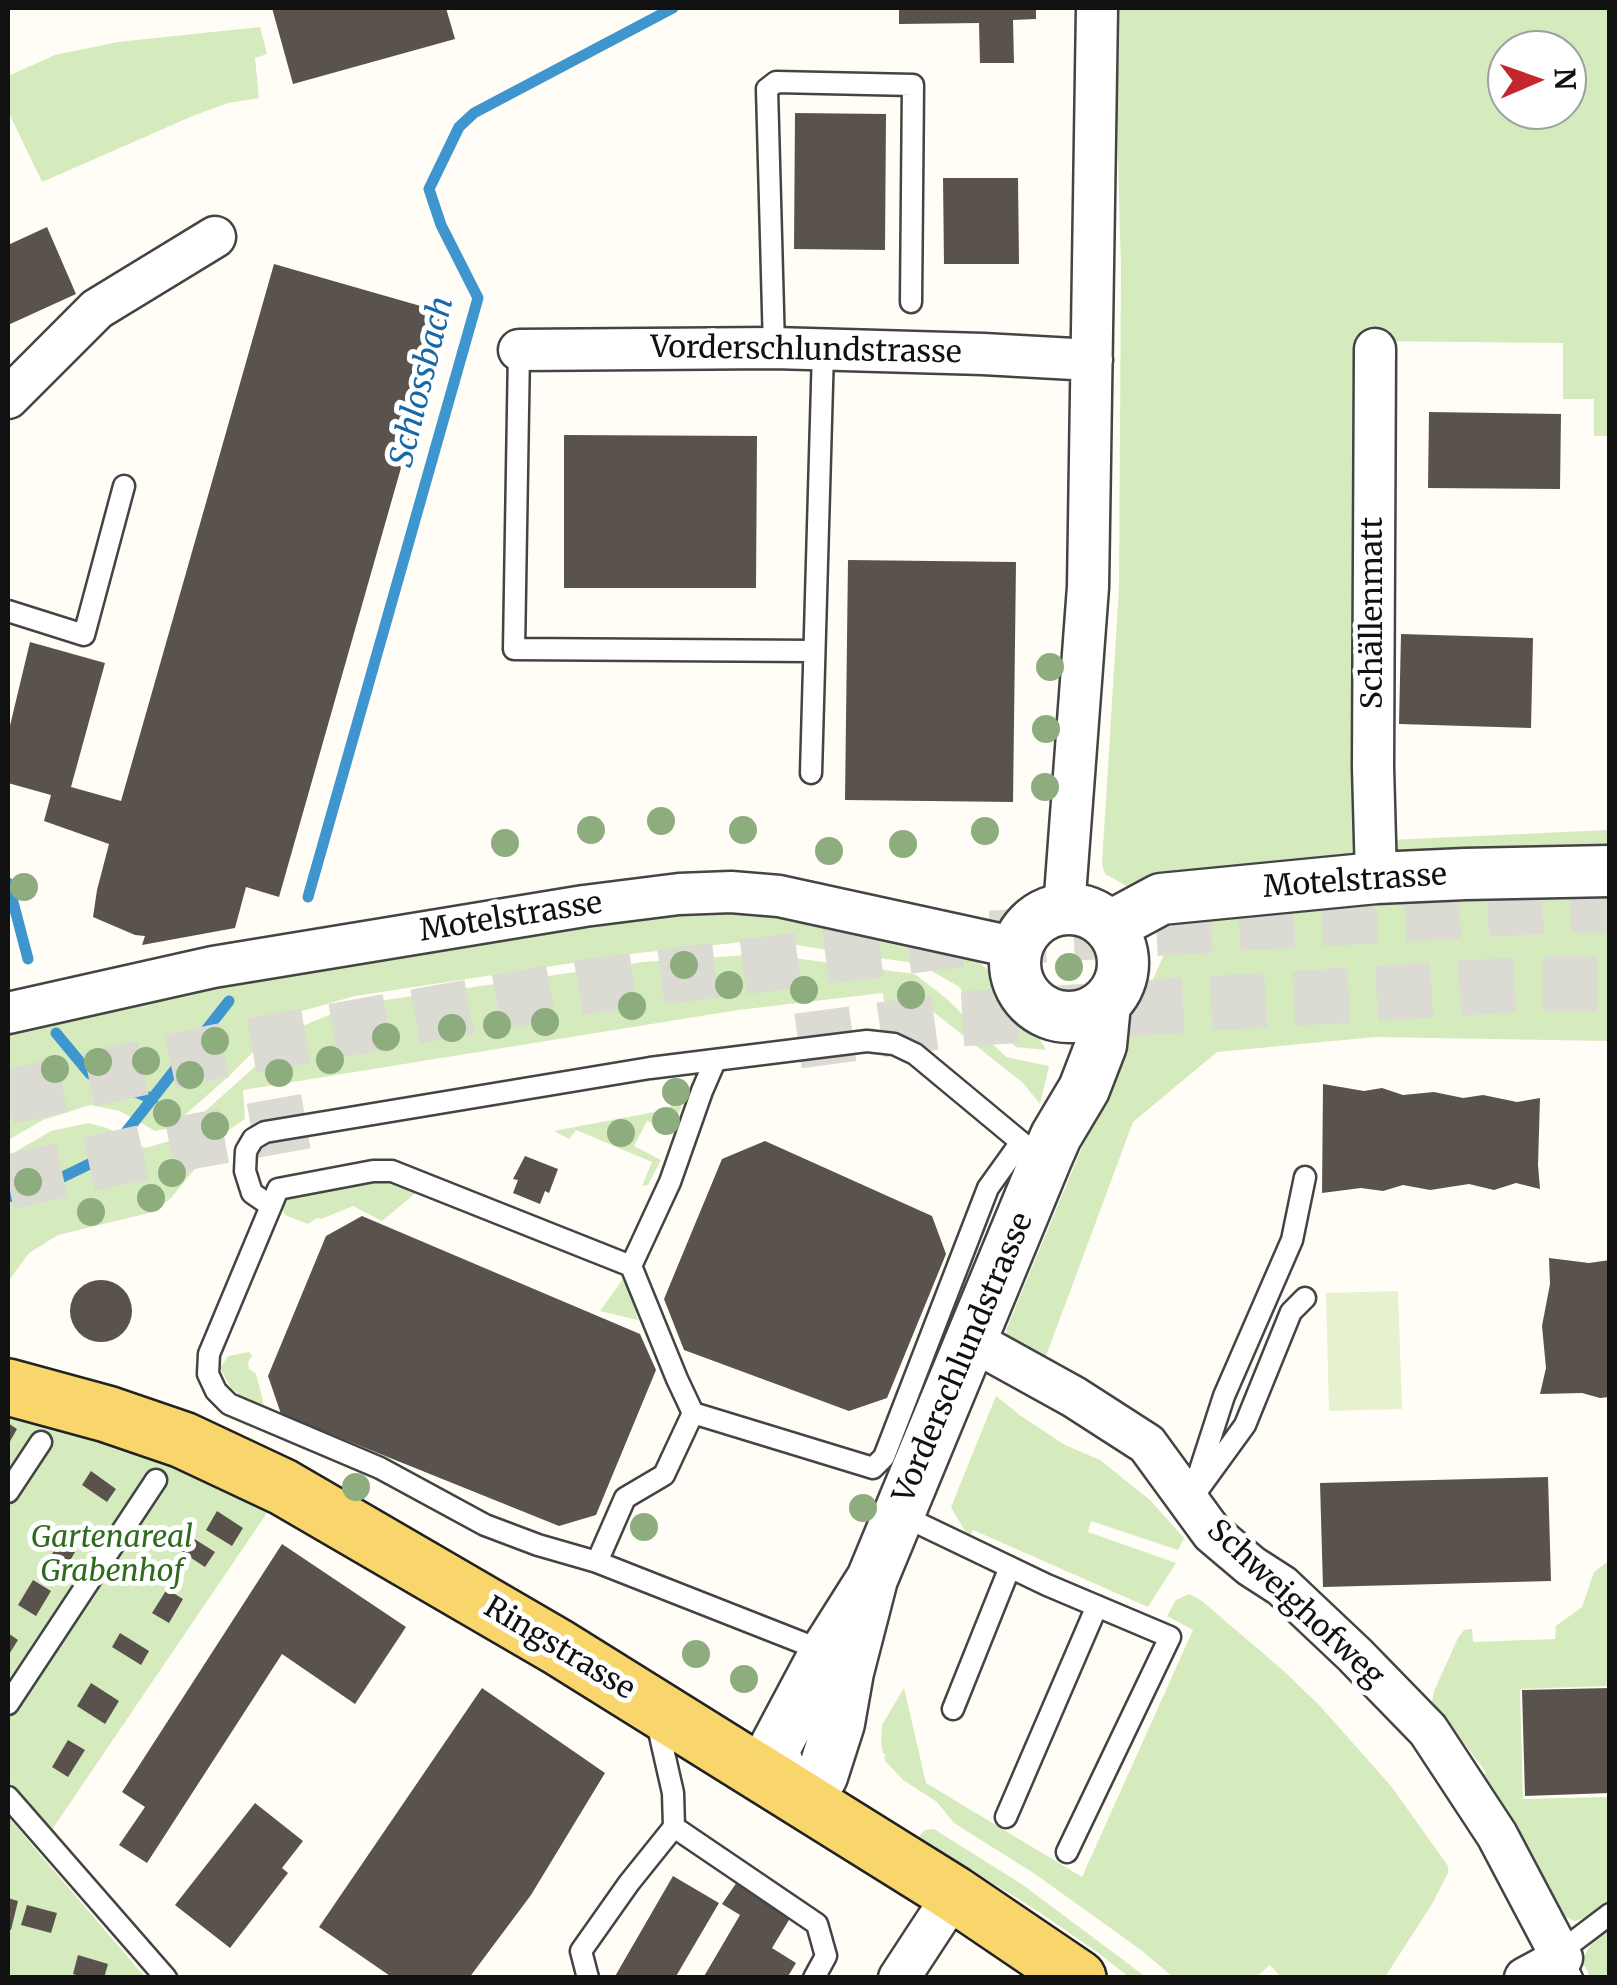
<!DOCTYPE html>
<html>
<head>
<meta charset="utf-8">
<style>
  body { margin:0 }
  #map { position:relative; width:1617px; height:1985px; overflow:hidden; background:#fffdf5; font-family:Merriweather,serif }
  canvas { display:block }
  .frame { position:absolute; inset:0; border:10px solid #111; pointer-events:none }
  .north { position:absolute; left:1487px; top:30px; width:100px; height:100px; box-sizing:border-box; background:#fff; border:2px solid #a0a0a0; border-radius:50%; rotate:88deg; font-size:28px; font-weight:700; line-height:40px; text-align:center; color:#111 }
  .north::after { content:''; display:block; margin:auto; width:35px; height:45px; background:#c4262e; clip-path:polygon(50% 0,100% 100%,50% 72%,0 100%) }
</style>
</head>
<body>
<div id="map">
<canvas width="1617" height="1985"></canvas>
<div class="frame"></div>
<div class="north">N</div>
</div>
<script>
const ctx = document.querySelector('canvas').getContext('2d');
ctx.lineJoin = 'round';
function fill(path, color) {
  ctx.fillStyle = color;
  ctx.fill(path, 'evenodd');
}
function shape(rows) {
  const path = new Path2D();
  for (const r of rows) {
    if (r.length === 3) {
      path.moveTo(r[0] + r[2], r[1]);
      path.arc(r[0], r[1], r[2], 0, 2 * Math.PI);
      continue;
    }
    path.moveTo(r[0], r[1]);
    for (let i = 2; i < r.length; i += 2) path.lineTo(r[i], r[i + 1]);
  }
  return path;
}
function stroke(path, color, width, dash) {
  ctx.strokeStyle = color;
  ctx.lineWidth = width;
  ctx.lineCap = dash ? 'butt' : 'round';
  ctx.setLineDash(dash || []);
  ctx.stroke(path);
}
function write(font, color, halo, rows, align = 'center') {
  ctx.font = font + ' Merriweather,serif';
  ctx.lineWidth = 10;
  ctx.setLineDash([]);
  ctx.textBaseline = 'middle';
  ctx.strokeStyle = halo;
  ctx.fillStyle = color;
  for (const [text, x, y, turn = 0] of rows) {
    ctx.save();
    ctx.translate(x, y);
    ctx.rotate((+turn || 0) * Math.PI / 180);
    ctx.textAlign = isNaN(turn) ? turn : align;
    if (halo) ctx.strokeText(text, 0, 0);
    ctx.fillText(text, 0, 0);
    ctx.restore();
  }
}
fill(shape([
  [1118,8,1609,8,1609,436,1594,436,1594,399,1563,399,1563,343,1366,341,1356,853,1262,863,1136,891,1105,874,1102,864,1119,588,1121,268,1117,121],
  [1507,50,1567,50,1567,110,1507,110],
  [260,27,267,54,255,58,259,98,228,103,195,115,42,182,8,111,8,76,55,55,118,42],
  [1609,830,1609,858,1398,860,1390,840],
  [1609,892,1609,1041,1375,1037,1217,1052,1133,1122,1043,1364,1009,1341,1006,1330,1123,1049,1174,931,1187,921,1224,916,1274,916,1380,902],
  [714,907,800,916,973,957,998,979,1027,1017,1046,1050,1016,1047,991,1024,958,986,919,964,790,944,743,942,638,953,355,996,302,1011,283,1022,228,1077,170,1128,155,1131,120,1111,90,1105,43,1120,8,1140,8,1030,207,988,406,951],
  [763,954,915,974,947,999,1006,1057,1049,1066,1040,1104,1023,1083,921,1002,902,1024,887,1023,883,993,738,1010,243,1090,245,1119,224,1133,171,1198,153,1212,58,1235,29,1253,8,1282,8,1156,51,1131,88,1123,107,1128,145,1148,173,1140,298,1028,352,1005,643,962],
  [669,1081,683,1081,687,1093,671,1132,647,1121,634,1146,661,1160,648,1185,642,1186,652,1162,576,1130,569,1139,554,1131,670,1109],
  [390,1179,418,1191,382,1221,353,1206,321,1219,317,1218,308,1224,285,1215,281,1205,287,1198,325,1188],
  [625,1276,638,1320,600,1311],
  [249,1352,252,1356,248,1362,249,1369,256,1374,264,1405,242,1397,231,1388,220,1368,228,1356],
  [996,1396,1021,1416,1065,1445,1100,1460,1150,1500,1184,1538,1178,1550,1091,1521,1088,1532,1176,1563,1148,1607,973,1530,970,1535,965,1531,951,1507],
  [8,1415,60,1427,141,1451,271,1507,51,1831,8,1780],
  [1609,1561,1609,1686,1520,1689,1523,1799,1609,1797,1609,1902,1595,1914,1575,1921,1560,1915,1475,1782,1486,1772,1446,1720,1436,1727,1431,1706,1434,1691,1458,1638,1464,1630,1472,1629,1473,1642,1555,1639,1556,1626,1582,1607,1594,1572],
  [1189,1594,1202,1601,1285,1672,1320,1706,1391,1786,1448,1866,1448,1873,1432,1904,1385,1977,1281,1977,1270,1965,1256,1977,1173,1977,1141,1950,1035,1874,954,1823,937,1802,903,1780,886,1762,884,1758,886,1755,883,1753,881,1743,882,1725,904,1688,926,1783,1082,1877,1193,1630,1167,1616,1176,1600],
  [8,1816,37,1851,145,1977,8,1977],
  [934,1829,1023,1885,1146,1977,1129,1977,1097,1952,1033,1908,918,1838,925,1830],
  [1609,1927,1609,1977,1590,1977,1582,1960,1593,1941]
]), '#d5ebbd');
fill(shape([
  [1398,1291,1402,1409,1329,1411,1326,1293]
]), '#e6f2cf');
stroke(shape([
  [8,883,28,959],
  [308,897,478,298,441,225,429,189,459,127,474,113,673,8],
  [56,1033,90,1074,153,1099],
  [8,1197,38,1189,108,1155,229,1001]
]), '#3f96cf', 11);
fill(shape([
  [272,8,446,8,455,39,293,84],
  [899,8,1036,8,1036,19,1013,20,1014,63,980,63,979,23,899,24],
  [795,113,886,114,885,250,794,249],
  [943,178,1018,178,1019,264,944,264],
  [47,227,76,294,8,325,8,245],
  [274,264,445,313,279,897,246,887,235,928,142,945,145,936,135,935,93,917,97,890,109,844,44,821,51,795,8,783,8,734,30,642,105,663,71,787,121,801],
  [1429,412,1561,414,1560,489,1428,488],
  [564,435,757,436,756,588,564,588],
  [848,560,1016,562,1013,802,845,800],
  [1401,634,1533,638,1531,728,1399,724],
  [1323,1084,1364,1091,1382,1088,1403,1095,1434,1092,1463,1098,1483,1095,1517,1102,1540,1098,1538,1165,1540,1189,1516,1183,1494,1190,1469,1184,1430,1190,1403,1185,1383,1191,1361,1188,1322,1193],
  [765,1141,932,1216,946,1254,887,1398,849,1411,684,1350,664,1299,722,1159],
  [525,1156,558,1169,549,1193,545,1191,540,1204,513,1193,518,1180,513,1179],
  [362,1216,640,1334,656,1370,596,1515,559,1526,281,1414,268,1376,326,1236],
  [1549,1258,1589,1263,1610,1260,1610,1397,1600,1398,1582,1393,1540,1394,1546,1368,1542,1326,1550,1284],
  [101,1311,31],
  [8,1423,17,1429,8,1445],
  [91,1471,116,1489,107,1502,82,1485],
  [1548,1477,1551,1581,1323,1587,1320,1483],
  [217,1511,243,1528,232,1546,206,1530],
  [65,1533,81,1542,68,1564,52,1554],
  [185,1533,215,1552,205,1567,176,1548],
  [282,1544,406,1627,355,1704,282,1654,147,1863,119,1845,145,1807,122,1792],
  [33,1580,51,1591,36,1616,18,1605],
  [167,1589,183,1599,169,1623,152,1613],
  [8,1633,18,1640,8,1656],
  [120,1633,149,1651,141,1665,112,1647],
  [91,1683,119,1701,105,1724,77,1706],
  [482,1688,605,1773,531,1895,469,1978,393,1978,319,1927],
  [1610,1688,1610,1793,1525,1796,1522,1690],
  [68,1740,85,1750,68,1777,52,1767],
  [255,1803,303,1841,282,1868,288,1873,230,1948,175,1905],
  [673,1876,719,1903,675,1978,614,1978],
  [737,1882,792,1915,772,1948,796,1963,787,1978,703,1978,740,1915,722,1904],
  [8,1898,18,1901,11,1930,8,1929],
  [27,1905,57,1913,51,1933,21,1925],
  [78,1955,108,1964,104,1978,85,1978,73,1974]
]), '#5a524d');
stroke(shape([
  [798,1041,961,1019,1528,984,1610,984],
  [8,1097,215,1052,582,987,958,940,1546,906,1610,905],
  [8,1182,195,1141,318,1119]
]), '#dbdad3', 55, [55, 28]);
const service = shape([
  [774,348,767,89,776,82,913,85,911,302],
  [519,350,514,649,814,651],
  [8,611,84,635,124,486],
  [811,773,823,350],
  [271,1206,278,1189,373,1171,392,1171,631,1266,670,1182,702,1091,715,1061],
  [631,1266,677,1379,693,1413,873,1468,884,1457,988,1188,1021,1142],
  [693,1413,664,1475,625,1498,597,1562,808,1645,826,1656],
  [1200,1487,1245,1425,1291,1312,1305,1298],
  [8,1492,41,1442],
  [1190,1501,1224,1396,1292,1240,1305,1177],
  [899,1514,1047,1585,1170,1637,1067,1852],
  [597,1562,538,1545,485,1525,380,1468,229,1404,216,1391,208,1374,209,1354,271,1206,252,1193,245,1171,246,1151,253,1139,265,1132,650,1068,867,1041,894,1044,915,1054,1021,1142,1045,1158],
  [8,1704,156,1480],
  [953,1709,1010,1567],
  [8,1797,166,1978],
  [1006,1817,1097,1606],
  [674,1827,817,1924,826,1956,814,1978],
  [588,1978,581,1951,629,1883,674,1827,673,1793,656,1718],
  [1572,1978,1562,1958,1573,1942,1610,1914]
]);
const minor = shape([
  [1375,349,1373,767,1376,878],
  [519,350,774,348,983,354,1092,360],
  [8,398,97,309,215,237],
  [1064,909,1088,587,1097,8],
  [8,1013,213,967,584,906,679,894,731,892,779,896,1017,948],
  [971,1340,1074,1397,1147,1444,1212,1533,1251,1566,1282,1586,1355,1655,1428,1730,1497,1835,1562,1958,1525,1978],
  [899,1978,954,1894]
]);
const tertiary = shape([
  [1069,963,54],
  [1109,927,1161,899,1376,878,1465,874,1610,871],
  [872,1579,824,1655,774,1749,783,1787,822,1776,839,1723,848,1672,872,1579,1046,1159,1056,1136,1084,1089,1101,1045,1105,1004]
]);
const primary = shape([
  [8,1387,107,1414,183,1440,283,1487,558,1647,954,1894,1078,1978]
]);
stroke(service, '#444', 25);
stroke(minor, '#444', 45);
stroke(tertiary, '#444', 55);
stroke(primary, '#222', 60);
stroke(service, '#fff', 20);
stroke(minor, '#fff', 40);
stroke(tertiary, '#fff', 50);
stroke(primary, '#f9d66b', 55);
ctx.fillStyle = '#8dad7f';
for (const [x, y] of [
  [1050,667],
  [1046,729],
  [1045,787],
  [661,821],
  [591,830],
  [743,830],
  [985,831],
  [505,843],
  [903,844],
  [829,851],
  [24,887],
  [684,965],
  [1069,967],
  [729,985],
  [804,990],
  [911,995],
  [632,1006],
  [545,1022],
  [497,1025],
  [452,1028],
  [386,1037],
  [215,1041],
  [330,1060],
  [146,1061],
  [98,1062],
  [55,1069],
  [279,1073],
  [190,1075],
  [676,1092],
  [167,1113],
  [666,1121],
  [215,1126],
  [621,1133],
  [172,1173],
  [28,1182],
  [151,1198],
  [91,1212],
  [356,1487],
  [863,1508],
  [644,1527],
  [696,1654],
  [744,1679]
]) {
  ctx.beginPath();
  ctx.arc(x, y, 14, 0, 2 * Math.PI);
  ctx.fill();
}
write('30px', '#111', '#fff', [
  ["Vorderschlundstrasse",806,351,1],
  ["Schällenmatt",1374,613,-90],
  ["Motelstrasse",1355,882,-4],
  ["Motelstrasse",511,918,-9],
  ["Vorderschlundstrasse",964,1358,-67],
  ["Schweighofweg",1295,1604,43],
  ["Ringstrasse",559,1649,31]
]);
write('italic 30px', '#2f6b1f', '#fff', [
  ["Gartenareal",112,1539],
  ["Grabenhof",112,1573]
]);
write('italic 32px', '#1768a6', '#fff', [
  ["Schlossbach",423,382,-76]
]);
</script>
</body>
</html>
